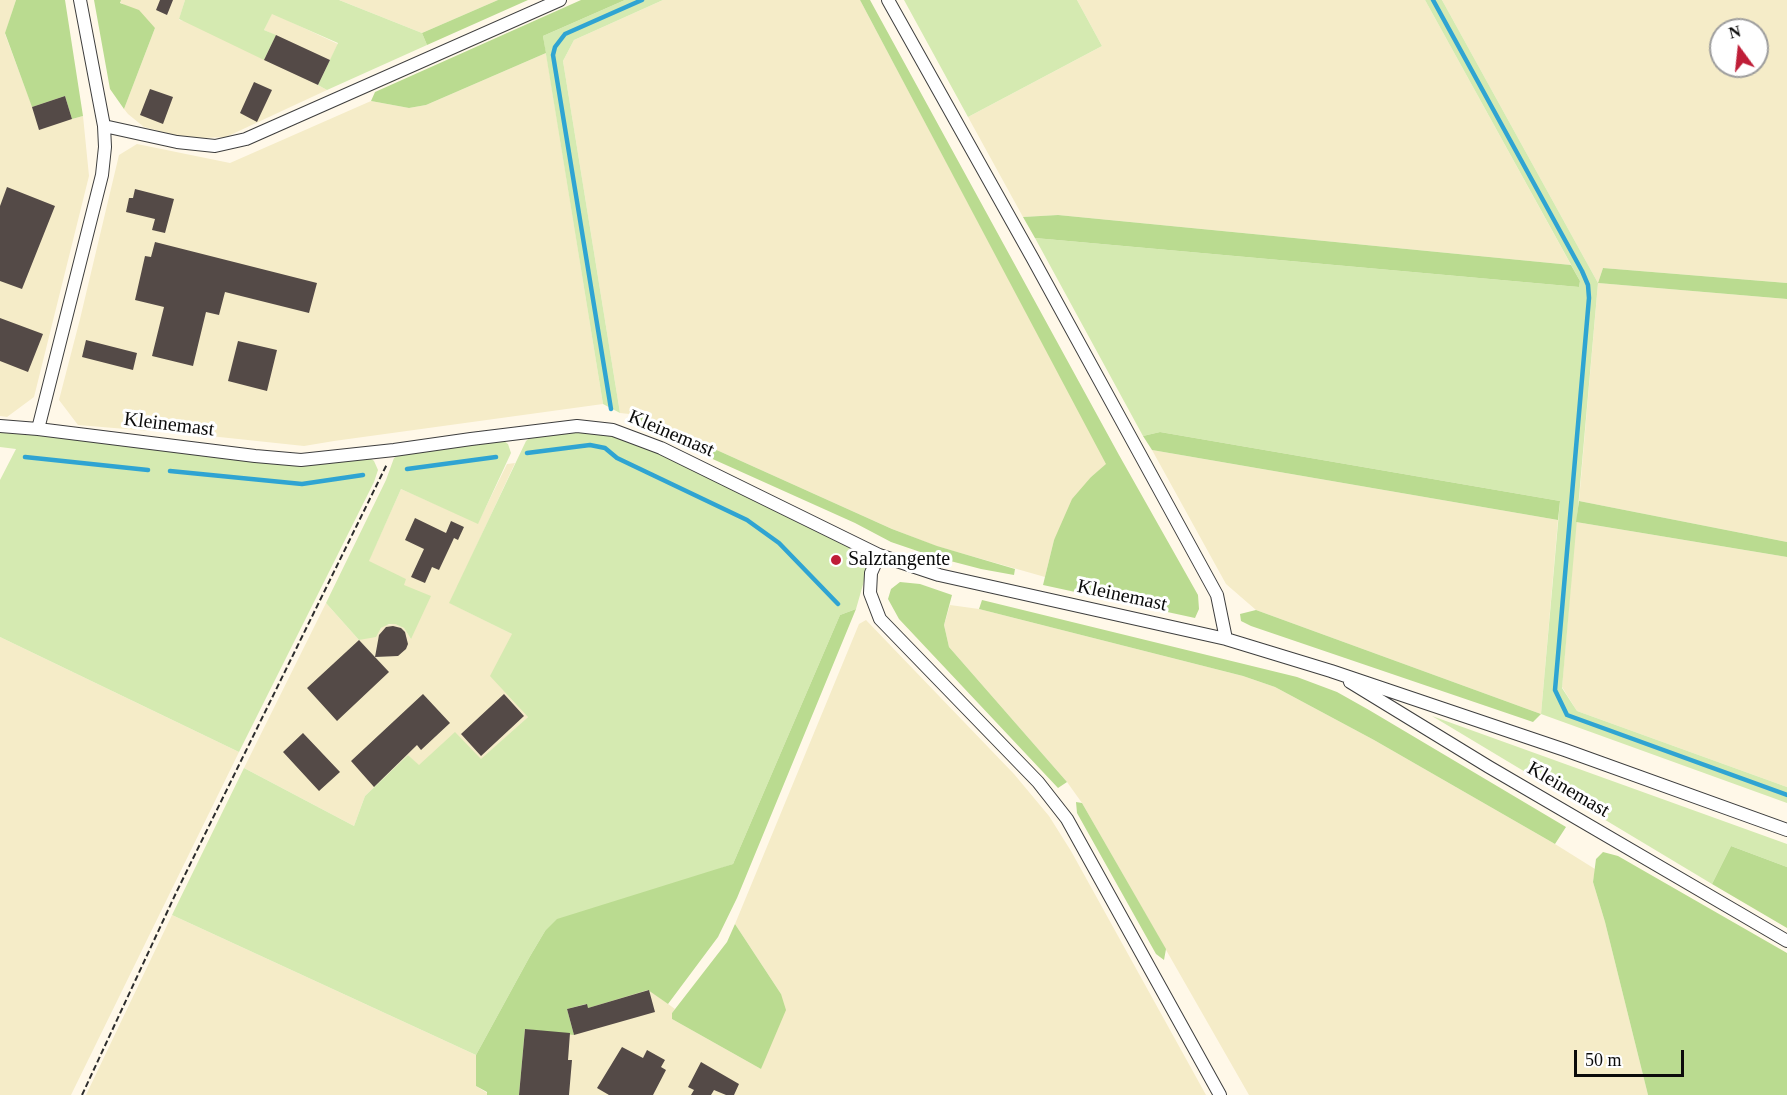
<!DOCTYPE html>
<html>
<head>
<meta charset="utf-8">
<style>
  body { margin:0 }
  #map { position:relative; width:1787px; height:1095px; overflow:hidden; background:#fff8e8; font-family:"Times New Roman",serif }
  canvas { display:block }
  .north { position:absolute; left:1709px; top:18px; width:60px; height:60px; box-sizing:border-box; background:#fff; border:2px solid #9d9d9d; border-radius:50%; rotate:345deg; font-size:16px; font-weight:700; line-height:24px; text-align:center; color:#0b0b0b }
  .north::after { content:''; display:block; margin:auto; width:21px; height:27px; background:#bf1e38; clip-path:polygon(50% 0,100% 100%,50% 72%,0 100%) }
  .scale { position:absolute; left:1574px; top:1050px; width:110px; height:27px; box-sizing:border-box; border:3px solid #0b0b0b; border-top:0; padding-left:8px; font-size:18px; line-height:21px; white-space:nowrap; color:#0b0b0b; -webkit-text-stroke:4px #fff; paint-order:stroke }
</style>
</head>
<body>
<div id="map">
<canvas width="1787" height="1095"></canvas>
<div class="north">N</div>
<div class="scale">50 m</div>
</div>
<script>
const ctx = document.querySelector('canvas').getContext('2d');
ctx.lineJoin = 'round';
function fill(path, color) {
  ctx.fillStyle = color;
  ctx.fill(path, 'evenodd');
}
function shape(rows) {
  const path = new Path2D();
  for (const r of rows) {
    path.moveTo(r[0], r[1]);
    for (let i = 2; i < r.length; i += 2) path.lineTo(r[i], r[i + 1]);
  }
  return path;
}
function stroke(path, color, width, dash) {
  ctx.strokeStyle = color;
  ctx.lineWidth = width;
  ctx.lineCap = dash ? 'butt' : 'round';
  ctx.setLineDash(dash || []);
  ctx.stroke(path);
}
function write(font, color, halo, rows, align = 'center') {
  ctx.font = font + ' "Times New Roman",serif';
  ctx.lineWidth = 6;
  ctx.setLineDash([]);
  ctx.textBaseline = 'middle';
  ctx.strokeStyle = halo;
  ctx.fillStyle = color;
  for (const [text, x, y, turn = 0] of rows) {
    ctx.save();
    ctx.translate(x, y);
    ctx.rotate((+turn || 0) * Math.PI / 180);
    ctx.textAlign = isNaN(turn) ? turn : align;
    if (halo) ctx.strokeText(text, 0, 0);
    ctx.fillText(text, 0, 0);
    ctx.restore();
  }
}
fill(shape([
  [0,0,16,0,5,34,32,106,65,96,72,119,83,116,89,176,34,397,7,417,0,416],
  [121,0,185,0,179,20,275,35,264,30,272,13,338,44,318,85,327,90,226,137,202,138,178,136,144,127,128,114,124,109,155,28,120,2],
  [339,0,498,0,422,33],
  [663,0,860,0,1107,464,1091,477,1054,540,1045,577,936,546,892,529,639,415,620,413,563,61,574,40],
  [1077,0,1425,0,1571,265,1058,215,1023,217,968,117,1102,46],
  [1442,0,1787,0,1787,283,1603,268,1598,283,1787,299,1787,542,1579,501,1598,283],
  [1721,30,1757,30,1757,66,1721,66],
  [546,53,603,404,334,441,304,446,210,436,78,425,59,400,80,319,119,155,137,144,230,163,371,101,409,108,426,105],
  [1152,450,1558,520,1541,714,1256,610,1226,584],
  [515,463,450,603,512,634,528,717,481,760,419,766,408,755,365,796,354,826,244,768,326,603,359,640,378,632,384,625,395,624,404,628,411,639,403,584,405,579,368,562,401,489,478,523,507,464],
  [1576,522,1787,557,1787,787,1577,711,1562,687],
  [950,605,979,609,1243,676,1275,687,1374,740,1555,844,1595,869,1593,882,1605,922,1648,1095,1249,1095,1082,803,1067,782,949,647,944,625],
  [866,620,1014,774,1049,816,1071,851,1206,1095,519,1095,525,1029,574,1034,567,1009,649,990,675,1009,672,1013,672,1019,761,1069,781,994,735,924,859,624],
  [0,637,239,752,71,1095,0,1095],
  [172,915,476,1055,476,1086,487,1093,487,1095,86,1095]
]), '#f5ecc8');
fill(shape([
  [185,0,339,0,422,33,427,45,327,90,318,85,338,43,272,14,264,30,276,35,264,60,179,19],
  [625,0,663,0,574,40,563,61,620,413,603,404,543,36],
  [904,0,1077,0,1102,46,968,117],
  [1425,0,1442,0,1598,283,1562,688,1577,711,1787,787,1787,803,1541,714,1560,501,1160,432,1143,436,1035,238,1579,287,1580,281],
  [0,429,277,463,369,457,374,461,378,470,374,482,239,752,0,637,0,480,16,449,0,447],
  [588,431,624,438,682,463,860,549,864,556,866,567,866,574,856,609,840,615,733,864,545,931,529,958,476,1055,172,915,244,768,354,826,365,796,408,755,419,765,455,732,481,759,528,717,490,676,512,634,449,603,526,441,533,435],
  [501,439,508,444,511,453,478,524,401,489,369,561,406,579,404,585,431,596,411,639,404,628,395,624,389,624,381,628,376,637,359,640,326,603,386,480,394,458,399,455],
  [1432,716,1787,844,1787,867,1731,846,1712,884]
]), '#d5eab1');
fill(shape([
  [16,0,65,0,83,116,72,119,65,96,32,107,5,33],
  [94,0,121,0,120,3,139,10,155,28,124,109,110,89],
  [498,0,528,0,427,45,422,33],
  [581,0,625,0,543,36,546,53,426,105,409,108,371,101,375,92],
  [860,0,870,0,1119,455,1198,595,1199,609,1195,618,1043,585,1054,540,1072,499,1091,477,1106,464],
  [1058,215,1571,265,1580,281,1579,287,1035,238,1023,217],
  [1603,268,1787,283,1787,299,1598,283],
  [639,415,892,529,937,546,1015,569,1014,575,981,569,935,557,891,542,855,523,637,425],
  [1160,432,1560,501,1558,520,1152,450,1143,436],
  [1579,501,1787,542,1787,557,1576,522],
  [900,582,920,584,952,595,944,625,949,647,1067,782,1058,788,899,619,888,599,891,589],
  [982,600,1297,677,1337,692,1369,710,1566,827,1555,844,1374,740,1275,687,1243,676,979,609],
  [856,609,737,898,718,937,668,1004,648,990,588,1008,586,1004,567,1009,574,1035,525,1029,519,1095,487,1095,487,1092,476,1086,476,1055,529,958,545,931,557,919,733,864,840,615],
  [1256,610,1541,714,1533,722,1251,626,1241,621,1240,614],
  [1076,802,1082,803,1166,949,1164,960,1156,954,1077,813],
  [1731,846,1787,867,1787,928,1712,884],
  [1603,852,1618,856,1787,953,1787,1095,1648,1095,1605,922,1593,882,1596,859],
  [735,924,781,994,786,1010,761,1069,672,1019,672,1013,727,942]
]), '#badb90');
stroke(shape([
  [1433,0,1582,271,1588,285,1589,298,1555,690,1567,715,1787,795],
  [611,409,553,55,555,47,565,34,642,0],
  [527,453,590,445,605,448,617,458,747,520,779,543,838,604],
  [25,457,148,470],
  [407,469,496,457],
  [170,471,302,484,363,475]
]), '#2fa4d2', 4.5);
fill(shape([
  [160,0,173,0,167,15,156,10],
  [276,35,330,60,318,85,264,60],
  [254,82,272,90,257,122,240,113],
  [150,89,173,97,163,124,140,115],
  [65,96,72,119,39,130,32,107],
  [7,187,55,206,22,289,0,281,0,206],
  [135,189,174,199,165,233,152,230,155,219,126,212,129,198,133,198],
  [155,242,317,283,309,313,225,292,219,315,206,312,193,366,152,356,164,307,135,300,145,256,151,257],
  [0,318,43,334,28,372,0,361],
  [86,340,137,353,133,370,82,357],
  [238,341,277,350,267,391,228,381],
  [415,518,446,533,451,521,464,527,458,540,454,538,439,570,432,567,425,583,411,577,424,549,405,540],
  [393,626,401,628,405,632,408,644,406,649,398,656,375,657,379,635,386,627],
  [359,640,389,672,337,721,307,688],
  [423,694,450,723,421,750,417,745,374,787,351,761],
  [504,694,524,716,481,756,461,734],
  [303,733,340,772,319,791,283,752],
  [649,990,655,1012,574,1035,567,1009,587,1004,588,1008],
  [525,1029,570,1033,568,1060,572,1060,569,1095,519,1095],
  [622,1047,643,1058,647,1050,665,1060,661,1067,666,1070,653,1095,609,1095,597,1088],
  [701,1062,739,1084,734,1095,726,1095,714,1090,711,1095,691,1095,694,1090,688,1087]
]), '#544a47');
const minor = shape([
  [888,0,1033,259,1217,595,1226,639],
  [104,126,177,142,215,146,246,139,560,0],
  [0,426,38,429,255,456,301,460,394,450,471,439,577,426,613,430,661,448,879,555,939,575,1226,639,1331,671,1565,750,1787,830],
  [38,429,102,175,105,147,104,126,80,0],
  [879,555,871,573,870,593,880,619,1038,782,1067,819,1220,1095],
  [1350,682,1489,767,1787,941]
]);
stroke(minor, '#3e3e3e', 14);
stroke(shape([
  [82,1095,176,893,387,464]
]), '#2d2d2d', 2, [6, 3]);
stroke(minor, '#fff', 12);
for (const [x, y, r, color] of [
  [836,560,6,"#bf1e38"]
]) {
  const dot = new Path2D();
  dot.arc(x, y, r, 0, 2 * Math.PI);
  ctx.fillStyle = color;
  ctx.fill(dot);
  stroke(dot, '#fff', 2);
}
write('20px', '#0b0b0b', '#fff', [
  ["Kleinemast",169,425,7],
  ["Kleinemast",671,434,23],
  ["Kleinemast",1122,596,12],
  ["Kleinemast",1568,790,30]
]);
write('20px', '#0b0b0b', '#fff', [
  ["Salztangente",848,560]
], 'left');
</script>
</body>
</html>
